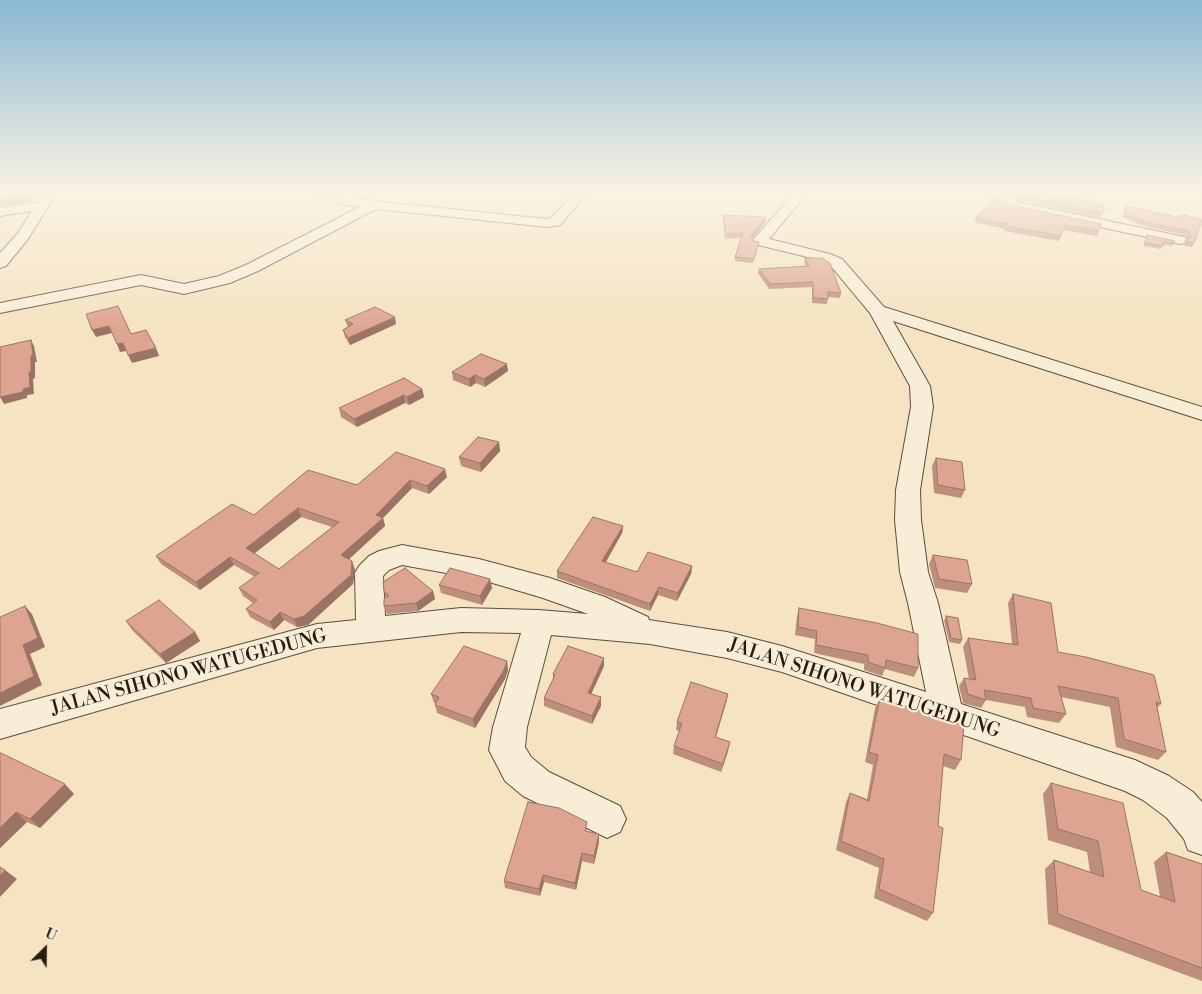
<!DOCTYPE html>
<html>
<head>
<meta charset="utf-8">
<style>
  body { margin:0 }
  #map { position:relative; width:1202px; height:994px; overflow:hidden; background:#f5e3c1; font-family:"Libre Bodoni",serif }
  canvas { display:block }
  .north { position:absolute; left:20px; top:924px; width:50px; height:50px; -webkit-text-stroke:4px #f8edd7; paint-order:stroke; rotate:23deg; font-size:14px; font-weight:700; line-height:20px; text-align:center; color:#271c14 }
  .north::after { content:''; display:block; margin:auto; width:18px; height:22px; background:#271c14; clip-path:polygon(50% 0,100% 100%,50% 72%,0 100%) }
</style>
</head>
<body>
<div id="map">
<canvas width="1202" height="994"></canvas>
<div class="north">U</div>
</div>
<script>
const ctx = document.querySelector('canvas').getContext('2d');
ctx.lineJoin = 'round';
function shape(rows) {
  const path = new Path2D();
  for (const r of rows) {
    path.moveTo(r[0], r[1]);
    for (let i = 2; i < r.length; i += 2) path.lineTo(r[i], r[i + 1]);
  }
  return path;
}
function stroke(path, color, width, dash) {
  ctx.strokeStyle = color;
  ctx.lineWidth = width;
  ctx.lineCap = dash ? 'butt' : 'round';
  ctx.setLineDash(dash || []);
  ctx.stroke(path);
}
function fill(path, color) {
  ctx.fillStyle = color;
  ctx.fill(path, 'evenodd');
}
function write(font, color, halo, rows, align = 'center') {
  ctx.font = font + ' "Libre Bodoni",serif';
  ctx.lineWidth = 4.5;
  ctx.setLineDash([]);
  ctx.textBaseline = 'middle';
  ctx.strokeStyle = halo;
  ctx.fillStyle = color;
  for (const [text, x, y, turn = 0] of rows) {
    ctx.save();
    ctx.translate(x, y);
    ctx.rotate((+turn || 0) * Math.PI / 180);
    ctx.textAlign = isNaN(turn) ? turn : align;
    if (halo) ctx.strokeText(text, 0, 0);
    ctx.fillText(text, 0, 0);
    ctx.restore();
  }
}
const minor = shape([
  [46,191,58,191,28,239,6,266,0,268,0,253,18,233,32,211,0,216,0,208,38,203,46,191],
  [348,191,364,191,354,198,374,201,547,219,551,218,576,191,589,191,560,225,555,226,547,227,376,209,258,271,230,283,184,294,141,285,0,313,0,303,141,275,184,284,219,276,246,265,360,207,335,203,333,200,335,197,348,191],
  [796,191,809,191,769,239,830,254,842,259,884,307,1202,407,1202,420,893,321,930,386,933,407,920,490,921,520,928,572,938,603,961,704,1135,760,1169,776,1193,792,1202,802,1202,855,1188,850,1184,839,1167,818,1143,800,1125,791,782,672,727,658,650,644,551,635,527,727,525,747,531,757,549,772,620,806,626,819,620,832,607,838,523,796,505,781,489,750,493,727,521,633,461,632,317,648,0,739,0,709,317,624,356,620,355,573,359,566,369,556,379,551,402,545,479,559,550,578,605,597,648,617,649,620,727,632,782,646,926,692,908,603,900,572,895,520,896,490,911,407,910,386,870,313,830,265,820,260,754,244,752,241,796,191],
  [402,565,479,579,543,598,588,614,539,610,461,608,385,616,383,576,389,570,402,565],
  [982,191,996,191,1006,197,1022,203,1180,236,1185,237,1187,240,1185,243,1180,244,1019,210,996,203,982,191]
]);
stroke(minor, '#5a4e3f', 2);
stroke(shape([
  [294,191,328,197],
  [1078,191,1113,212]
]), '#271c14', 2, [0.5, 1]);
fill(minor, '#f8edd7');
fill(shape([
  [1000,191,1040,191,1088,203,1103,213,1101,218,1023,201],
  [1126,206,1177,217,1185,215,1194,243,1192,247,1182,245,1185,241,1188,239,1185,235,1143,226,1122,217],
  [1020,207,1099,231,1097,236,1063,230,1059,241,1004,231,1005,229,974,222,976,218],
  [723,215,766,217,766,221,752,239,753,241,759,242,753,263,735,261,735,257,741,238,725,239,723,219],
  [1147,235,1175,241,1172,246,1163,244,1161,249,1143,246],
  [805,258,841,293,840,298,828,297,827,304,812,303,812,287,769,289,758,273,759,269,806,266,804,263],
  [345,320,396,324,350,345,345,337,343,330,348,327],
  [508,371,485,387,476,383,470,387,453,380,452,372],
  [422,389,424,397,409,405,405,403,357,427,341,417,339,408],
  [499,442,500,451,481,472,461,466,459,457],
  [936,458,965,490,961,498,934,493,932,466],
  [447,477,429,494,412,488,383,518,385,526,348,559,352,561,355,570,353,584,308,625,297,627,284,620,274,630,250,617,246,609,253,603,243,596,239,588,255,577,234,565,200,590,161,564,156,556,254,515,357,485],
  [301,517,332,527,279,569,254,553],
  [623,526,622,533,605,563,637,572,692,566,691,574,677,601,658,595,650,611,557,578,557,571],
  [933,555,972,584,967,593,935,588,929,564],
  [490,579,492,588,482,605,441,593,439,585],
  [384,591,433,591,435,599,418,611,387,614,384,606,386,598],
  [1013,594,1058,652,1161,704,1157,708,1166,752,1158,760,1116,747,1110,707,1061,697,1066,714,1059,723,1027,717,1025,707,986,700,981,708,963,703,959,686,964,678,969,679,963,647,968,638,1012,644,1008,603],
  [799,608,918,668,914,677,885,669,882,676,864,670,864,664,814,653,815,639,795,635,797,616],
  [946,616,962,640,960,644,949,642,944,621],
  [126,621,195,632,200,641,166,663,132,630],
  [507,661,508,670,505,679,475,728,437,713,435,705,435,703,434,703,431,694],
  [604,666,591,694,601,706,592,724,544,706,544,698,553,679,553,674],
  [728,694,726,703,716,737,728,751,721,772,673,754,674,746,679,731,676,730,677,722],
  [880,698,961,760,955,770,943,766,938,826,933,913,927,921,874,898,879,868,836,850,846,802,850,793,867,799,873,765,865,762,875,708],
  [0,754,74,794,40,828,27,822,0,848],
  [1051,783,1141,890,1160,897,1154,862,1166,852,1202,864,1202,981,1048,924,1045,869,1054,860,1090,872,1087,852,1048,840,1043,794],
  [587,830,587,831,599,842,594,864,582,861,576,890,544,882,540,896,505,888,504,881]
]), '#be8e7d');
fill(shape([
  [30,191,32,191,33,202,0,206,0,201],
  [766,217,766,221,750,241,751,236],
  [395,317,396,324,350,345,348,338],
  [109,326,112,333,96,337,92,330],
  [31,340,34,346,37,362,35,362,35,378,33,379,34,394,27,395,27,398,4,404,0,397,23,389,29,372],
  [123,343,126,351,120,352,117,344],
  [156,348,159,356,132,363,128,355],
  [507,364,508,371,485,387,484,379],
  [475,375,476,383,470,387,469,379],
  [422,389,424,397,409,405,407,397],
  [404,395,405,403,357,427,354,419],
  [499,442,500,451,481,472,480,463],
  [445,469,447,477,429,494,427,486],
  [410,480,412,488,383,518,385,526,344,564,341,555,376,515],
  [298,508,301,517,250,557,246,548],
  [623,526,622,533,602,569,602,561],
  [230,557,234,565,200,590,196,582],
  [352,561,355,570,353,584,308,625,297,627,294,619],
  [692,566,691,574,677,601,678,593],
  [490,579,492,588,482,605,480,596],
  [659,587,658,595,650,611,650,604],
  [433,591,435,599,418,611,416,603],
  [25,606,32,614,45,647,30,654,42,685,0,706,0,693,23,645],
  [280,612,284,620,274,630,270,622],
  [195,632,200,641,166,663,160,654],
  [604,658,604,666,588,701,588,693],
  [507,661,508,670,505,679,475,728,473,719],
  [728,694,726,703,713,745,715,737],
  [601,697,601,706,592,724,592,716],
  [730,742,728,751,721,772,723,764],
  [65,784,74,794,40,828,30,819],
  [16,812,27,822,0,848,0,828],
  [599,834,599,842,594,864,594,856],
  [582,853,582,861,576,890,575,883],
  [5,870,17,879,0,897,0,876],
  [543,875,544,882,540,896,539,889]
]), '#9b7466');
const building = shape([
  [4,191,30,191,30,197,0,201,0,195,4,191],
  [1011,191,1040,191,1089,201,1087,203,1104,207,1103,213,1024,197,1011,191],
  [994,198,1020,207,1101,224,1099,231,1065,225,1061,236,1006,226,1007,224,976,218,994,198],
  [1126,206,1177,217,1185,215,1202,220,1194,243,1185,241,1191,237,1188,231,1145,222,1124,213,1126,206],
  [723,215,766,217,751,236,753,241,759,242,754,259,735,257,743,233,726,234,723,215],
  [1147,235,1175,241,1173,243,1164,241,1163,246,1145,243,1147,235],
  [805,258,822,258,830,263,841,293,828,292,828,299,813,298,813,282,770,284,759,269,809,266,805,258],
  [118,306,131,334,146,330,156,348,128,355,123,343,117,344,109,326,92,330,86,314,118,306],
  [375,307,395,317,348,338,343,330,353,324,345,320,375,307],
  [31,340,33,355,31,356,31,372,29,372,30,387,23,389,23,392,0,397,0,347,31,340],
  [481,354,507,364,484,379,475,375,469,379,452,372,481,354],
  [404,378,422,389,407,397,404,395,354,419,339,408,404,378],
  [478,437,499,442,480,463,459,457,478,437],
  [396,452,445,469,427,486,410,480,376,515,383,518,341,555,352,561,351,575,304,616,294,619,280,612,270,622,246,609,257,600,239,588,259,573,230,557,196,582,156,556,232,504,254,515,308,470,357,485,396,452],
  [298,508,339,522,279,569,246,548,298,508],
  [936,458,962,462,965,490,938,485,936,458],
  [593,517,623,526,602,561,637,572,648,552,692,566,678,593,659,587,650,604,557,571,593,517],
  [933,555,967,560,972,584,939,579,933,555],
  [405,568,433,591,416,603,384,606,384,599,389,596,384,591,383,582,405,568],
  [450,568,490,579,480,596,439,585,450,568],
  [1013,594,1051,603,1058,652,1086,657,1154,675,1161,704,1156,702,1166,752,1124,739,1118,698,1058,686,1066,714,1033,708,1031,698,984,690,986,700,968,694,964,678,976,680,968,638,1018,645,1013,594],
  [159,600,195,632,160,654,126,621,159,600],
  [25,606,38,638,23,645,34,676,0,693,0,617,25,606],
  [799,608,877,623,918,634,918,668,886,660,885,668,868,662,868,655,816,645,817,631,798,627,799,608],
  [946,616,958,618,962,640,951,638,946,616],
  [464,646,507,661,504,670,473,719,435,705,439,697,431,694,464,646],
  [568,646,604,658,588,693,601,697,592,716,544,698,555,675,553,674,568,646],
  [691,682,728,694,715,737,730,742,723,764,674,746,682,723,677,722,691,682],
  [880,698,964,725,961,760,944,754,938,826,943,828,933,913,879,889,884,859,841,841,850,793,869,801,878,755,869,752,880,698],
  [1,753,65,784,30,819,16,812,0,828,0,754,1,753],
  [1051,783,1123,803,1141,890,1175,902,1166,852,1202,864,1202,968,1058,914,1054,860,1104,877,1098,841,1058,829,1051,783],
  [528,802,559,808,587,822,585,831,599,834,594,856,582,853,575,883,543,875,539,889,504,881,528,802],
  [0,867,5,870,0,876,0,867]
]);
fill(building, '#dda591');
stroke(building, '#9b7466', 1);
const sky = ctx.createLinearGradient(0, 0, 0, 330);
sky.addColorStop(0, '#8ab8d1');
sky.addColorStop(0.58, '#faf2e3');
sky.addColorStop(1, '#faf2e300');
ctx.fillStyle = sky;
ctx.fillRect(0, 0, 1202, 330);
write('19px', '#271c14', '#f8edd7', [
  ["JALAN SIHONO WATUGEDUNG",189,673,-15],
  ["JALAN SIHONO WATUGEDUNG",864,689,18]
]);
</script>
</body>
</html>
